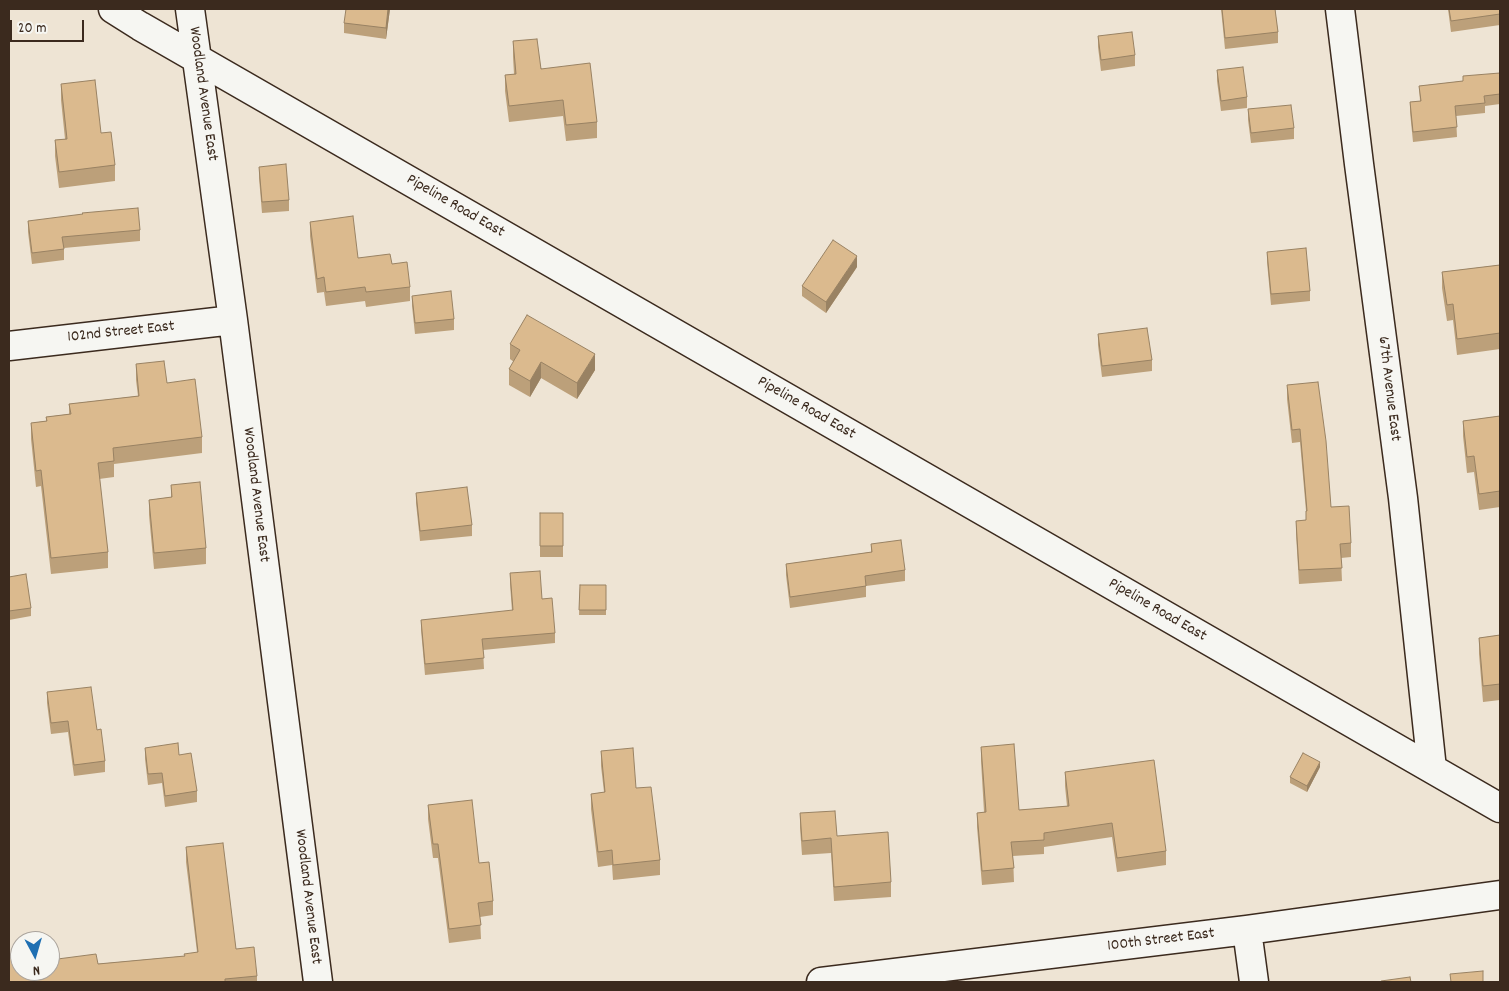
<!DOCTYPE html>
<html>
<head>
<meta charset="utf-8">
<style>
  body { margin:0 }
  #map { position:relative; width:1509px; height:991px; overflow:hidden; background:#eee4d4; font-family:Dekko,sans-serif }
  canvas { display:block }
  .frame { position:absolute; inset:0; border:10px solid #3b2a1e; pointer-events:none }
  .north { position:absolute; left:10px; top:931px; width:50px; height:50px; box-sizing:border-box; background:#f6f6f2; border:1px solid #aba49d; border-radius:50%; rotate:174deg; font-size:14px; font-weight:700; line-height:20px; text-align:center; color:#3b2a1e }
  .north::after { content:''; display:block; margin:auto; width:18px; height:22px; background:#1f6fb2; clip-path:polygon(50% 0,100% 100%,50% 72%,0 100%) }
  .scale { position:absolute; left:10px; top:20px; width:74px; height:22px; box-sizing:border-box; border:2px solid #3b2a1e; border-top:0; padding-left:6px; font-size:15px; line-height:18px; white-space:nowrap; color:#3b2a1e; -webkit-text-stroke:4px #f6f6f2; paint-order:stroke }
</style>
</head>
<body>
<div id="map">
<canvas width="1509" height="991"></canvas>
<div class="frame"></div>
<div class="north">N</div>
<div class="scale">20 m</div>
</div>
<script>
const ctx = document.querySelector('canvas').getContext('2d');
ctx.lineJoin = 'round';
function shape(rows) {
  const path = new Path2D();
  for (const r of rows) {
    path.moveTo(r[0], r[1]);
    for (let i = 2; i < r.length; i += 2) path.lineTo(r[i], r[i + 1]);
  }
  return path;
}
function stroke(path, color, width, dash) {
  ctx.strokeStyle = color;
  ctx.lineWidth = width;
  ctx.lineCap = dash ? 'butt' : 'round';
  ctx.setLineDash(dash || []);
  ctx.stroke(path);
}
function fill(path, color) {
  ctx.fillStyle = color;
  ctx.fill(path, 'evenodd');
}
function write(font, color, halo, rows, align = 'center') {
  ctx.font = font + ' Dekko,sans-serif';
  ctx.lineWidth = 4;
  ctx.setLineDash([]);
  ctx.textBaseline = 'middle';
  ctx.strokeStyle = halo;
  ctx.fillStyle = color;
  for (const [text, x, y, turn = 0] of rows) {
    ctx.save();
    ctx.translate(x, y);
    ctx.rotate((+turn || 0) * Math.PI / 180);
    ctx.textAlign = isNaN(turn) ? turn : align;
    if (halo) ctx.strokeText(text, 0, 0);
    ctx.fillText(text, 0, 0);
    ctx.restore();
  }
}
const minor = shape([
  [113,9,140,26,1500,808],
  [190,9,233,320,318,982],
  [1340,9,1359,164,1403,498,1432,769],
  [9,346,233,320],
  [1247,930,1254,982],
  [821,982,1247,930,1500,895]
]);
stroke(minor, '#3b2a1e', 31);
stroke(minor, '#f6f6f2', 28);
fill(shape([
  [390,9,386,39,344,33,344,23],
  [1221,9,1275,9,1278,32,1278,43,1225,49],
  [1448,9,1500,9,1500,25,1451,32],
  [1098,36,1135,55,1135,66,1101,71,1098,47],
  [513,41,597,122,597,138,566,141,563,116,509,122,505,91,505,75,514,74,513,57],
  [1217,70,1247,97,1247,108,1221,111,1217,81],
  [1500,73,1500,104,1485,106,1485,113,1456,116,1457,137,1413,142,1410,112,1410,102,1420,101,1419,86,1463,81],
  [61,84,101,133,115,165,115,181,59,188,55,156,55,140,65,139,61,100],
  [1248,109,1294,128,1294,139,1251,143,1248,120],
  [259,167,289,200,289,211,262,213,259,178],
  [28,221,140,230,140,241,64,248,64,260,32,264,28,232],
  [310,222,358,258,392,264,410,287,410,301,366,307,365,301,326,306,324,292,317,293,310,236],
  [1267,252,1310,291,1310,301,1271,305,1267,262],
  [1500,265,1500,349,1457,355,1453,320,1447,321,1442,288,1442,272],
  [857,267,826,313,802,296,802,286],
  [412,296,454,319,454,330,415,334,412,306],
  [1098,334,1152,360,1152,371,1102,377,1098,345],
  [510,344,595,370,577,399,541,378,530,397,509,385,509,369,514,362,510,359],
  [136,364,167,383,202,437,202,453,114,464,114,477,99,479,108,552,108,568,51,574,41,486,36,487,31,439,31,423,46,421,46,417,69,414,69,404,138,396,136,380],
  [1287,385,1331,507,1351,543,1351,557,1341,558,1342,581,1299,584,1296,534,1296,521,1306,520,1306,511,1300,442,1292,443,1287,399],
  [1500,416,1500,507,1479,510,1474,472,1467,473,1463,436,1463,421],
  [171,485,206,548,206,564,154,569,149,515,149,500,171,497],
  [416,493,472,525,472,536,420,541,416,503],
  [540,513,563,513,563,557,540,557],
  [871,544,905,570,905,581,866,586,866,597,790,608,786,575,786,564,871,552],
  [510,573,542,599,555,633,555,643,483,650,484,669,425,675,421,630,421,620,512,611,510,584],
  [9,577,31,608,31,616,9,620],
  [580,585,606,585,606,615,579,615],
  [1500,635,1500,700,1483,702,1479,654,1479,638],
  [47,692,97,730,105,761,105,772,74,776,68,732,51,734,47,703],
  [981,747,1019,810,1067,806,1065,786,1065,772,1166,851,1166,865,1117,872,1112,837,1044,847,1044,854,1013,856,1014,882,982,885,977,827,977,813,984,812,981,761],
  [145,748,179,755,197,791,197,802,165,807,162,783,148,785,145,759],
  [601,751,636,788,660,860,660,875,613,880,612,865,598,867,591,809,591,794,604,792,601,766],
  [1320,767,1307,792,1290,783,1290,777],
  [428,805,479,863,493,901,493,915,480,917,481,939,449,943,438,858,433,858,428,819],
  [800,813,837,836,891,882,891,897,834,901,831,853,802,855,800,828],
  [186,847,236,949,257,976,257,982,9,982,20,971,184,956,197,952,186,862]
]), '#bca07a');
fill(shape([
  [388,9,390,9,386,39,386,28],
  [857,256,857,267,826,313,826,302],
  [595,354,595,370,577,399,577,383],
  [541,362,541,378,530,397,530,381],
  [1320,762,1320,767,1307,792,1307,786]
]), '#998263');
const building = shape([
  [346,9,388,9,386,28,344,23,346,9],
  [1222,9,1275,9,1278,32,1225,38,1222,9],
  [1449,9,1500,9,1500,14,1451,21,1449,9],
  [1132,32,1135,55,1101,60,1098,36,1132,32],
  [537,39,541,69,590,63,597,122,566,125,563,100,509,106,505,75,516,74,513,41,537,39],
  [1243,67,1247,97,1221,101,1217,70,1243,67],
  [1500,73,1500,94,1484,96,1485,103,1455,106,1457,127,1413,132,1410,102,1421,101,1419,86,1463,81,1463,76,1500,73],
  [95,80,101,133,111,132,115,165,59,172,55,140,67,139,61,84,95,80],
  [1291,105,1294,128,1251,133,1248,109,1291,105],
  [286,164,289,200,262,202,259,167,286,164],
  [138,208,140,230,62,237,64,249,32,253,28,221,83,214,82,213,138,208],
  [353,216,358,258,390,254,392,264,407,262,410,287,366,292,365,287,326,292,324,277,317,279,310,222,353,216],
  [833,240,857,256,826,302,802,286,833,240],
  [1306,248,1310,291,1271,294,1267,252,1306,248],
  [1500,265,1500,333,1457,339,1453,304,1447,305,1442,272,1500,265],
  [451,291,454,319,415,323,412,296,451,291],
  [527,315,595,354,577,383,541,362,530,381,509,369,520,350,510,344,527,315],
  [1147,328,1152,360,1102,366,1098,334,1147,328],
  [164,361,167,383,195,379,202,437,113,448,114,461,98,463,108,552,51,558,41,470,36,471,31,423,47,421,46,417,71,414,69,404,139,396,136,364,164,361],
  [1318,382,1326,441,1331,507,1349,506,1351,543,1340,544,1342,568,1299,570,1296,521,1306,520,1306,511,1307,511,1300,429,1292,430,1287,385,1318,382],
  [1500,416,1500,491,1479,494,1474,456,1467,457,1463,421,1500,416],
  [200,482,206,548,154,553,149,500,172,497,171,485,200,482],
  [467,487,472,525,420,531,416,493,467,487],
  [540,513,563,513,563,546,540,546,540,513],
  [901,540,905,570,865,576,866,586,790,597,786,564,872,552,871,544,901,540],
  [540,571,542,599,552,598,555,633,482,639,484,658,425,664,421,620,513,610,510,573,540,571],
  [26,574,31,608,9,611,9,577,26,574],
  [580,585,606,585,606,610,579,610,580,585],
  [1500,635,1500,684,1483,686,1479,638,1500,635],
  [91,687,97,730,101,729,105,761,74,765,68,721,51,723,47,692,91,687],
  [178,743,179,755,191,753,197,791,165,796,162,773,148,774,145,748,178,743],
  [1014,744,1019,810,1069,806,1065,772,1154,760,1166,851,1117,858,1112,823,1044,833,1044,840,1011,842,1014,868,982,871,977,813,986,812,981,747,1014,744],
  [633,748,636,788,651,787,660,860,613,865,612,850,598,852,591,794,605,792,601,751,633,748],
  [1303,753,1320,762,1307,786,1290,777,1303,753],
  [472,800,479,863,489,862,493,901,478,903,481,925,449,929,438,844,433,844,428,805,472,800],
  [835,811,837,836,888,832,891,882,834,887,831,838,802,841,800,813,835,811],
  [223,843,236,949,254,947,257,976,225,979,225,982,9,982,9,958,20,957,20,971,50,971,50,960,96,954,98,964,185,956,184,954,198,952,186,847,223,843],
  [1483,971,1483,982,1451,982,1450,974,1483,971],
  [1410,977,1411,982,1381,982,1381,981,1410,977]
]);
fill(building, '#dbba8e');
stroke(building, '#998263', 1);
write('16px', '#3b2a1e', '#f6f6f2', [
  ["Woodland Avenue East",202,94,82],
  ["Pipeline Road East",455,207,30],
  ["102nd Street East",121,333,-6],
  ["67th Avenue East",1388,389,83],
  ["Pipeline Road East",806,409,30],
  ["Woodland Avenue East",255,495,83],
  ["Pipeline Road East",1157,611,30],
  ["Woodland Avenue East",307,897,83],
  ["100th Street East",1161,941,-7]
]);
</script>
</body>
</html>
